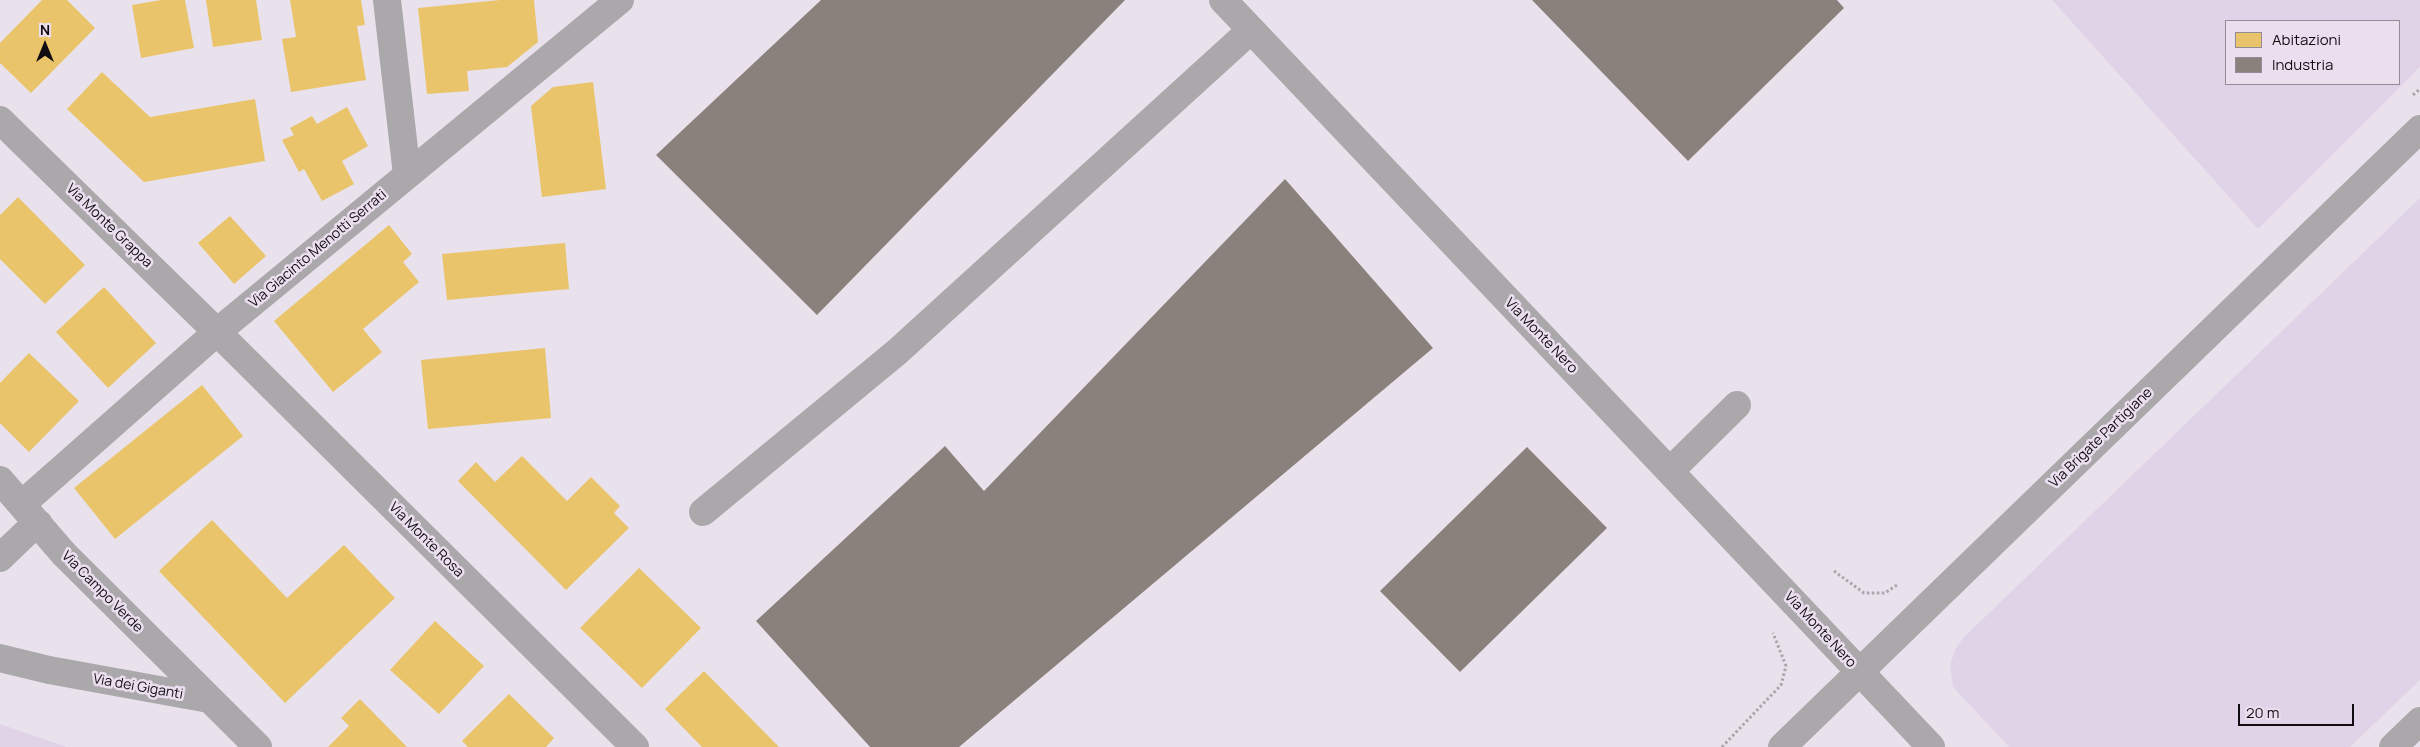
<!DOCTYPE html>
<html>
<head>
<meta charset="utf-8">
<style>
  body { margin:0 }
  #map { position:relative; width:2420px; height:747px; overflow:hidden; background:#e9e2ec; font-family:Manrope,sans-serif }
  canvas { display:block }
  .legend { position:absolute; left:2225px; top:20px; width:175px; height:65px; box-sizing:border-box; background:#ebdfef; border:1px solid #938b96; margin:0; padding:6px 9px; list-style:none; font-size:15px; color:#100c11 }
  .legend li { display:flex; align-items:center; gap:10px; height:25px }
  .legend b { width:25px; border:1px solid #938b96 }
  .north { position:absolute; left:20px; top:20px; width:50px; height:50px; -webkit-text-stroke:4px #ebdfef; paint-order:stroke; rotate:0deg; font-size:14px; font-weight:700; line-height:20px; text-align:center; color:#100c11 }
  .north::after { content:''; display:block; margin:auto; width:18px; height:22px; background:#100c11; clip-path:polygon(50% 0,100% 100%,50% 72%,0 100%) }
  .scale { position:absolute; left:2238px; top:704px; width:116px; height:22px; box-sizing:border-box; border:2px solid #100c11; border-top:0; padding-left:6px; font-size:15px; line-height:18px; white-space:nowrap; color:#100c11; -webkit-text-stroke:4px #ebdfef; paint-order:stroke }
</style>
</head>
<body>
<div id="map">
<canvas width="2420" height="747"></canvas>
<ul class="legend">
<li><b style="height:14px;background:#e9c46a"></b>Abitazioni</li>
<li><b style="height:14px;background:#8a817c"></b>Industria</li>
</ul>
<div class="north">N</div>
<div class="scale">20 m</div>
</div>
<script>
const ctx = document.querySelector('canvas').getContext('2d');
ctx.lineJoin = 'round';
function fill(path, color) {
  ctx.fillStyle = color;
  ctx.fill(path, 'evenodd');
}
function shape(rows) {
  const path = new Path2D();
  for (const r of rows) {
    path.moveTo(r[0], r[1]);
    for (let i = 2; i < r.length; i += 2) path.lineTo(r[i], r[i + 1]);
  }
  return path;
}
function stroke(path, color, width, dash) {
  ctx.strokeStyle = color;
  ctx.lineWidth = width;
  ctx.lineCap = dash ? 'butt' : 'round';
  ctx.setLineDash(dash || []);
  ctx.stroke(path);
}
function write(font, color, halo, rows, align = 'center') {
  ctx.font = font + ' Manrope,sans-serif';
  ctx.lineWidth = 5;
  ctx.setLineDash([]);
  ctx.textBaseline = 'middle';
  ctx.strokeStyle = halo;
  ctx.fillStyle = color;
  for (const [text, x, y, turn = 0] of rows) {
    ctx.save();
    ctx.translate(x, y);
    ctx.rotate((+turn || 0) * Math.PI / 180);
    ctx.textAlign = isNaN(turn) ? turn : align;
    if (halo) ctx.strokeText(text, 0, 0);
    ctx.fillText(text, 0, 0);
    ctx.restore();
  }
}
fill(shape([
  [2052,0,2420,0,2420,67,2258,229],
  [2399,21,2399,84,2226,84,2226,21],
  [2420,198,2420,680,2350,747,2009,747,1953,687,1950,665,1955,650,1963,638],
  [0,724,67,747,0,747]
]), '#e1d3e7');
fill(shape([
  [42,0,67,0,95,28,31,93,0,63,0,43],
  [161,0,185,0,194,48,141,58,132,5],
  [206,0,256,0,262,40,213,47],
  [290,0,361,0,365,25,357,26,366,80,291,92,282,39,296,37],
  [500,0,534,0,538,42,507,67,467,71,469,91,427,94,418,8],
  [102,72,150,117,255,99,265,161,144,182,67,109],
  [593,82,606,189,542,197,531,106,553,87],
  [347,107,368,146,342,161,354,184,322,201,304,169,299,172,282,140,294,135,290,128,312,116,317,124],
  [18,197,85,265,45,304,0,259,0,215],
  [230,216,266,256,234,284,198,243],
  [389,225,412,254,403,262,419,282,363,329,382,352,333,392,274,321],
  [565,243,569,289,447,300,442,254],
  [104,287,156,343,108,388,56,332],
  [545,348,551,418,428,429,421,360],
  [29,353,79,401,29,452,0,423,0,383],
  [202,385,243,436,115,539,74,488],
  [522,456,567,501,591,477,620,506,614,513,629,528,566,590,458,481,476,462,495,482],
  [212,520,287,598,344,545,395,598,285,703,159,571],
  [639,568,701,628,642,688,580,628],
  [435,621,484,666,439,714,390,670],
  [704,671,779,747,702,747,665,709],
  [509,694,554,738,546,747,468,747,462,741],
  [360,699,407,747,328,747,349,726,341,718]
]), '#e9c46a');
fill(shape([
  [821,0,1125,0,817,315,656,155],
  [1532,0,1837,0,1844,8,1688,161],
  [1285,179,1433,348,959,747,870,747,756,621,945,446,984,491],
  [1527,447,1607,528,1460,672,1380,591]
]), '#8a817c');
stroke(shape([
  [2413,95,2420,89],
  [1834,571,1864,593,1885,593,1897,585],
  [1722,747,1781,685,1786,666,1773,633]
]), '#a9a6ab', 3, [2.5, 2.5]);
stroke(shape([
  [387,0,407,175],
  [1223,0,1931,747],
  [0,120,217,332,635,747],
  [1670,471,1737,405],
  [0,480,64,554,258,747],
  [22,504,217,332,620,0],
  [703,512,897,352,1251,30],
  [0,558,27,532,39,524],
  [0,658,49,670,209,699],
  [1782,747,2420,129],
  [2393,747,2420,721]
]), '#aba8ac', 28);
write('14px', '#100c11', '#ebdfef', [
  ["Via Monte Grappa",109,226,44],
  ["Via Giacinto Menotti Serrati",318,249,-40],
  ["Via Monte Nero",1541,336,46],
  ["Via Brigate Partigiane",2101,438,-44],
  ["Via Monte Rosa",426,540,45],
  ["Via Campo Verde",102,592,45],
  ["Via Monte Nero",1820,630,47],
  ["Via dei Giganti",138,687,10]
]);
</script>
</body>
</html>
